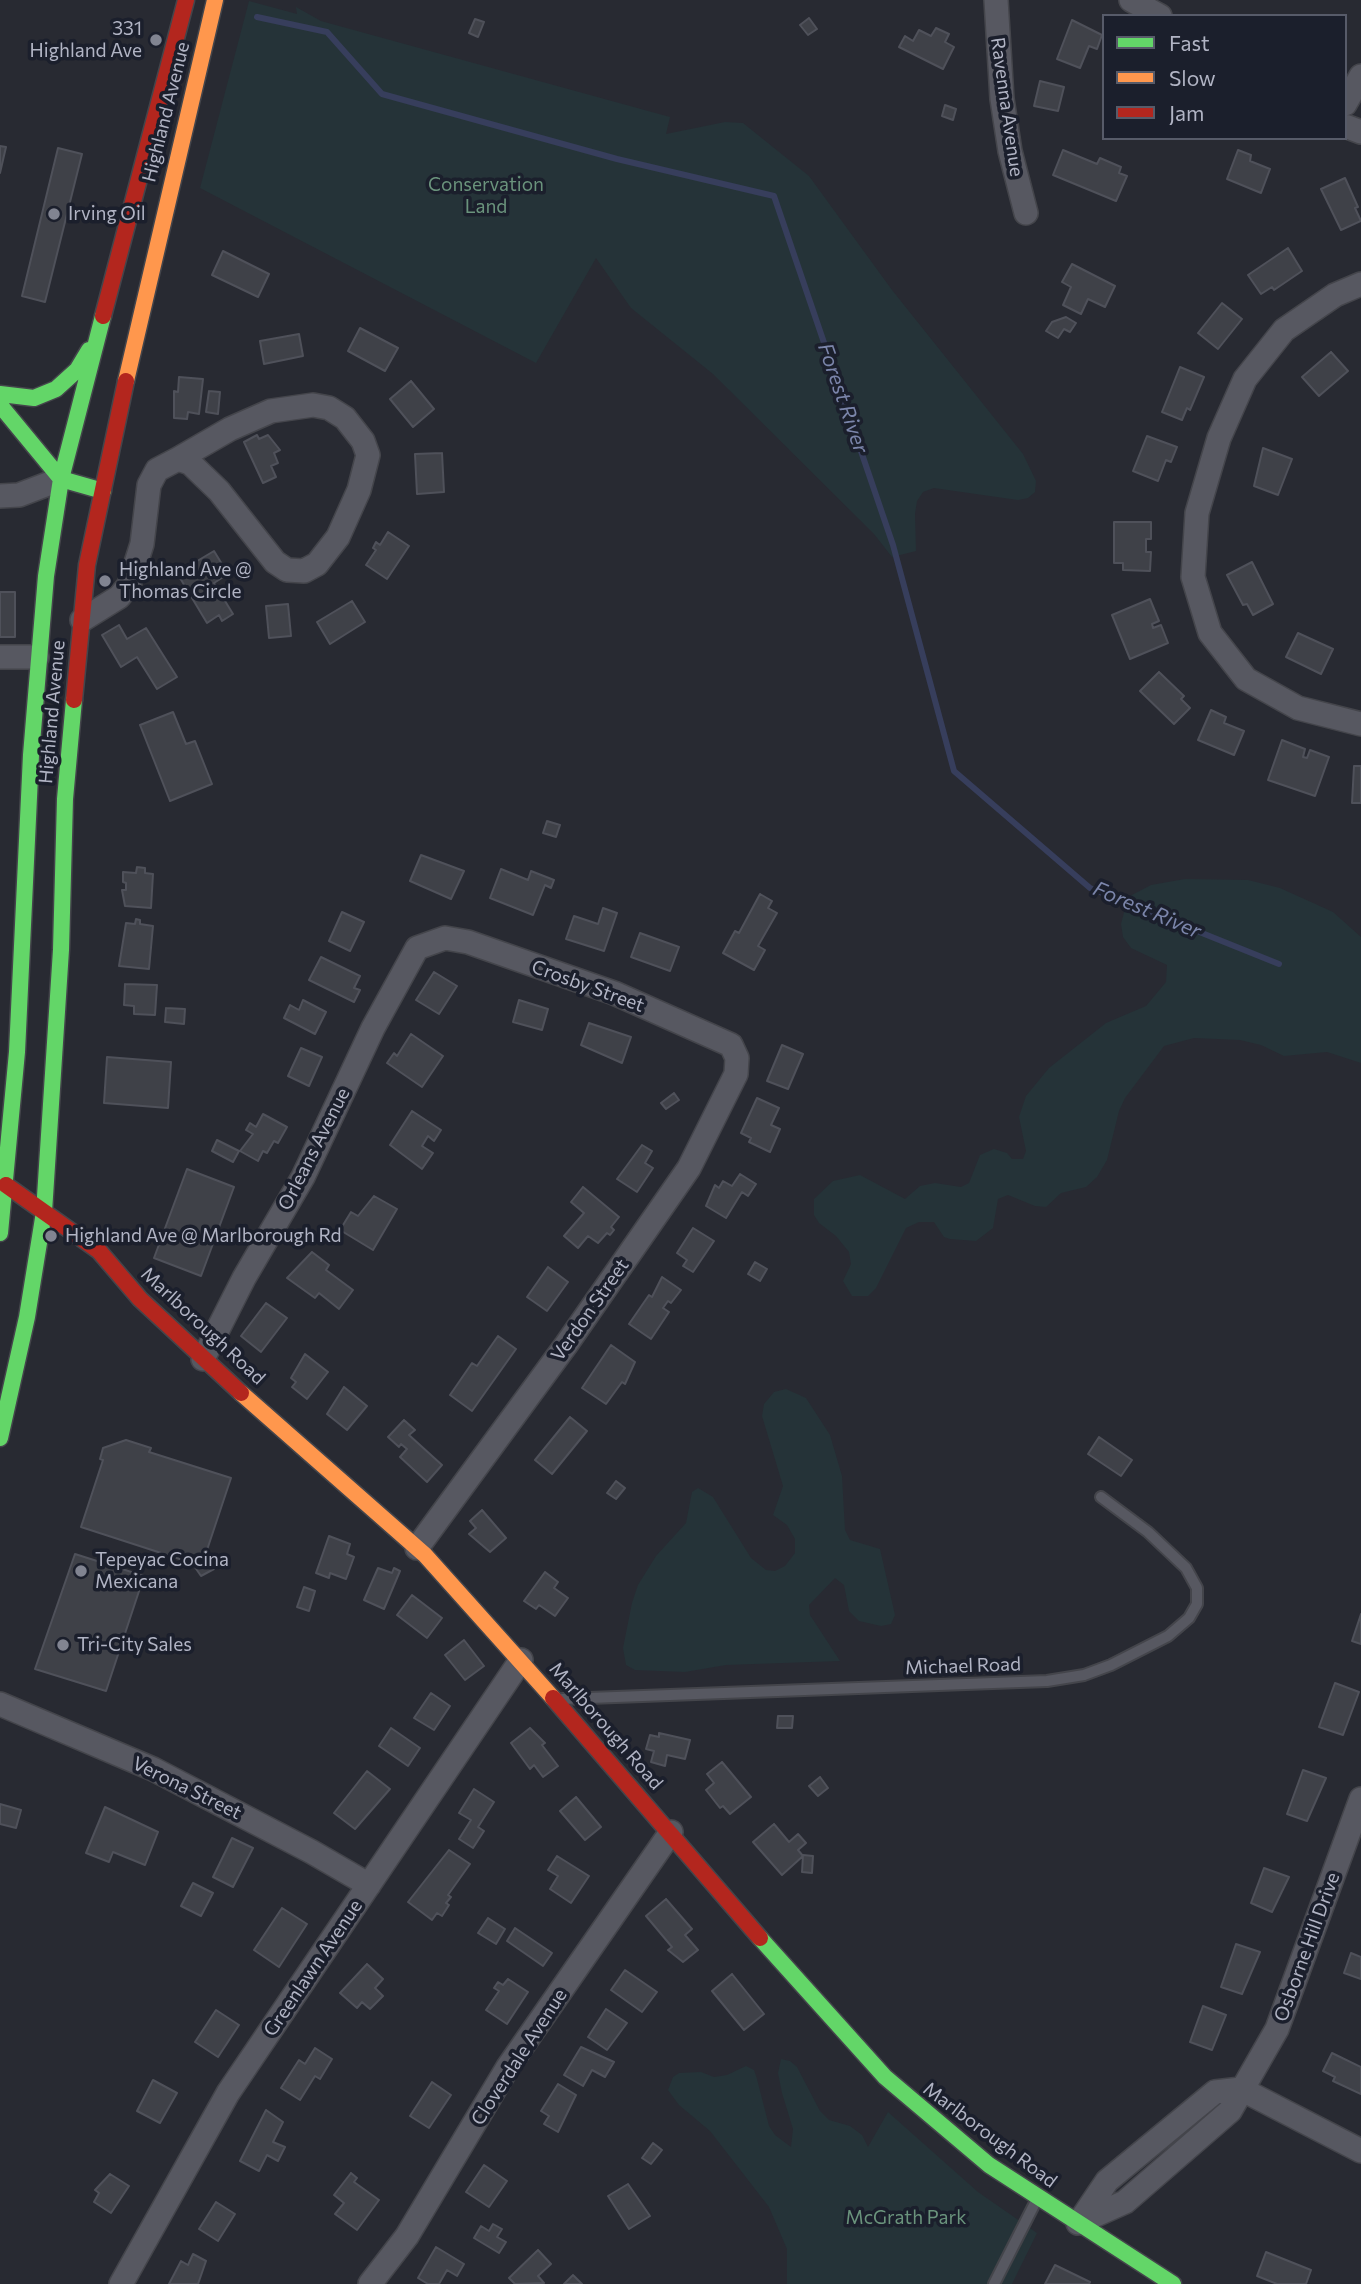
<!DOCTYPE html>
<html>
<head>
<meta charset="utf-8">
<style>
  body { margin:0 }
  #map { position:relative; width:1361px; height:2284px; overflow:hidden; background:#282a32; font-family:Commissioner,sans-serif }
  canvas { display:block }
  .legend { position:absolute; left:1102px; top:14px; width:245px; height:126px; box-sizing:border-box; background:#1b1f2c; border:2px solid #575b69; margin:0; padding:9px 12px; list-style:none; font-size:21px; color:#b1b4c4 }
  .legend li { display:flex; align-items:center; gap:14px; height:35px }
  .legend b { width:35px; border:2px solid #575b69 }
</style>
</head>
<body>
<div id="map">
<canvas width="1361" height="2284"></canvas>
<ul class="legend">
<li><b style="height:9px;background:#63d668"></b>Fast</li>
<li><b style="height:9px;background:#ff974d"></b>Slow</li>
<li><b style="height:9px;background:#b3261e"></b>Jam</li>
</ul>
</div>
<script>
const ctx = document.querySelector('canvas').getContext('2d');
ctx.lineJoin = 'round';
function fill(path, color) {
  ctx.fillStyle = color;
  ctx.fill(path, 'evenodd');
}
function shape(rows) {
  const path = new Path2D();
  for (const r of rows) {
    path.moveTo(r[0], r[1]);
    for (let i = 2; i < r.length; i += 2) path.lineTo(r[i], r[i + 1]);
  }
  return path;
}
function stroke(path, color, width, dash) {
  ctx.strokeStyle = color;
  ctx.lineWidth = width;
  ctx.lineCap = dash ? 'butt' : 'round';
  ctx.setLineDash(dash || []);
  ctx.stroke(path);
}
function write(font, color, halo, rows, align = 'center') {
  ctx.font = font + ' Commissioner,sans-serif';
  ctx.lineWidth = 7;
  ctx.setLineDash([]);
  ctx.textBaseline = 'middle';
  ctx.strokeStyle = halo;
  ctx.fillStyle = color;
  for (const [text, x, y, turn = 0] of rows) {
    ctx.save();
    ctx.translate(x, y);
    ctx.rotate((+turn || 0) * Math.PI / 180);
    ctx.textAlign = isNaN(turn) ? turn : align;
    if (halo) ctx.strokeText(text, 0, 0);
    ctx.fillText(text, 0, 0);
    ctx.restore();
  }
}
fill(shape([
  [249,1,297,14,296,7,321,21,670,117,666,134,725,122,743,123,809,176,892,290,1023,454,1036,481,1035,492,1028,498,1018,500,934,488,923,492,917,501,915,514,916,551,892,557,874,534,713,374,631,308,596,258,536,363,200,188],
  [1185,879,1248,880,1280,888,1333,912,1361,937,1361,1063,1327,1052,1284,1056,1261,1045,1240,1040,1194,1038,1164,1046,1125,1098,1119,1111,1107,1160,1097,1177,1086,1187,1061,1193,1046,1207,1035,1206,1008,1195,998,1199,993,1228,976,1241,950,1239,944,1237,934,1222,919,1222,906,1228,876,1288,868,1296,852,1296,843,1281,851,1264,849,1252,836,1236,819,1223,814,1215,814,1199,833,1181,860,1175,905,1199,920,1186,935,1183,961,1187,969,1183,980,1155,994,1149,1007,1153,1012,1159,1023,1159,1026,1151,1019,1117,1026,1096,1049,1068,1106,1023,1146,1006,1166,982,1167,965,1131,948,1123,937,1121,924,1128,897,1151,885],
  [786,1389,806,1398,830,1435,842,1476,845,1530,850,1540,880,1549,895,1615,891,1624,881,1626,859,1621,849,1611,844,1585,835,1578,809,1605,810,1615,840,1661,726,1665,685,1672,635,1670,626,1665,623,1648,632,1603,638,1585,656,1556,686,1523,692,1492,698,1488,713,1497,751,1558,766,1570,775,1571,785,1566,795,1553,795,1539,787,1525,773,1515,783,1486,762,1416,764,1404,774,1392],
  [781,2059,790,2061,797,2067,820,2111,829,2120,850,2126,862,2135,868,2147,888,2112,978,2192,1037,2233,1012,2284,787,2284,787,2249,769,2207,710,2131,679,2105,668,2090,673,2077,679,2073,701,2072,714,2077,727,2075,746,2066,754,2070,757,2079,769,2126,775,2135,791,2147,793,2129,782,2093,778,2073]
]), '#253338');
stroke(shape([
  [257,17,327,32,382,94,617,159,774,196,893,545,954,771,1090,888,1279,964]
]), '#373e5c', 6);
const building = shape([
  [809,18,817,29,808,35,800,25,809,18],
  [475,19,484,22,478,37,469,33,475,19],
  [1072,20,1102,35,1097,49,1089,46,1080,68,1057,59,1072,20],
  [936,28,949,34,945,42,954,47,943,69,899,47,905,36,913,41,919,30,931,36,936,28],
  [1040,81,1064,87,1058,111,1034,106,1040,81],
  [945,105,956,109,953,120,942,116,945,105],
  [0,146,6,147,0,173,0,146],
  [58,148,82,154,45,302,22,296,58,148],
  [1063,150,1097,164,1100,158,1121,167,1119,173,1127,176,1116,201,1053,175,1063,150],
  [1238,150,1251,155,1250,161,1270,169,1261,193,1227,179,1238,150],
  [1345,178,1358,207,1355,208,1361,221,1341,230,1321,189,1345,178],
  [1288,248,1302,271,1274,290,1272,287,1261,294,1248,275,1288,248],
  [223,251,269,274,258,297,212,275,223,251],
  [1072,264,1115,286,1105,307,1088,299,1081,314,1063,305,1071,287,1062,282,1072,264],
  [1222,303,1242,319,1218,349,1198,333,1222,303],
  [1066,317,1076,323,1070,332,1064,329,1058,338,1046,331,1052,322,1066,317],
  [360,328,398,348,385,371,348,351,360,328],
  [299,334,303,356,264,364,260,341,299,334],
  [1331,352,1348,371,1319,396,1302,377,1331,352],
  [1180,367,1204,377,1190,410,1187,408,1182,420,1162,412,1180,367],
  [179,377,203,379,199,414,188,412,187,419,174,418,174,391,178,392,179,377],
  [411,381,434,409,413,427,390,399,411,381],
  [209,391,220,392,218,414,206,412,209,391],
  [257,435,259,439,268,435,280,450,274,453,278,463,271,466,276,477,263,483,244,442,257,435],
  [1147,436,1177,447,1171,462,1166,460,1158,481,1133,471,1147,436],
  [1263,448,1292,459,1278,495,1254,486,1263,448],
  [442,453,444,492,417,494,415,454,442,453],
  [1114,522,1151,522,1151,539,1146,539,1146,552,1151,552,1150,571,1123,570,1123,563,1114,563,1114,522],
  [388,532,409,546,387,579,366,565,376,550,373,548,376,542,380,545,388,532],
  [214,551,228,574,214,583,233,614,222,621,219,615,207,623,177,573,214,551],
  [1252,562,1273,604,1253,615,1247,604,1243,605,1227,575,1252,562],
  [0,592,15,592,15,637,0,637,0,592],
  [1150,599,1159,621,1152,624,1153,628,1161,625,1168,643,1130,659,1112,615,1150,599],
  [352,601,365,622,330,644,317,622,352,601],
  [288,604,291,636,269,638,266,606,288,604],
  [119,625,127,639,146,628,177,677,157,689,137,657,121,667,102,635,119,625],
  [1298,633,1333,649,1321,674,1286,657,1298,633],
  [1159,672,1184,696,1181,699,1190,708,1174,724,1140,691,1159,672],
  [1211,710,1226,717,1224,723,1244,731,1234,755,1198,740,1211,710],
  [173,712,186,744,195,741,212,784,170,801,140,725,173,712],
  [1282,740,1305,749,1303,757,1307,758,1310,750,1329,757,1315,796,1268,780,1282,740],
  [1354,766,1361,766,1361,803,1352,803,1354,766],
  [547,821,560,825,556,837,543,833,547,821],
  [421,855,464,871,451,899,410,881,421,855],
  [137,867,145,868,145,873,153,874,151,908,125,906,122,890,126,890,126,883,123,882,123,872,136,873,137,867],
  [501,869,528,880,531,871,554,880,551,888,545,885,533,915,490,898,501,869],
  [760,894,772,901,768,908,777,913,758,946,765,950,754,970,723,953,735,931,739,933,760,894],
  [603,908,617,913,604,951,566,939,574,916,598,924,603,908],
  [342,912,364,922,350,951,329,941,342,912],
  [136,919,140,920,140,924,153,926,149,969,119,966,126,923,135,924,136,919],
  [640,933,679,947,670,971,631,957,640,933],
  [321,957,360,976,354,988,360,990,354,1002,309,980,321,957],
  [434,972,457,986,439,1014,416,1000,434,972],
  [125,984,157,985,155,1015,134,1014,134,1006,124,1005,125,984],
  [303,1000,326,1012,315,1034,284,1018,290,1005,299,1010,303,1000],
  [519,1000,548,1009,542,1030,513,1022,519,1000],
  [166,1008,185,1009,184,1024,165,1022,166,1008],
  [589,1023,631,1037,622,1063,581,1045,589,1023],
  [411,1034,443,1056,422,1087,387,1063,394,1053,397,1056,411,1034],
  [782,1045,803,1054,788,1089,767,1081,782,1045],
  [301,1048,322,1057,309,1086,288,1076,301,1048],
  [107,1057,171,1062,168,1108,104,1103,107,1057],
  [674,1093,679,1100,666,1109,661,1103,674,1093],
  [757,1098,779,1108,771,1125,780,1129,770,1152,749,1142,751,1138,741,1133,757,1098],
  [412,1111,441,1130,434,1141,428,1136,422,1146,433,1153,422,1169,390,1145,412,1111],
  [263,1114,287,1127,278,1143,274,1141,267,1153,263,1151,258,1161,240,1151,253,1134,246,1130,250,1123,256,1127,263,1114],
  [217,1140,239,1151,233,1162,212,1151,217,1140],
  [642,1145,652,1151,645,1163,653,1168,637,1192,617,1179,642,1145],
  [187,1169,234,1187,201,1276,154,1258,187,1169],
  [740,1174,756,1184,748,1196,742,1192,726,1218,706,1206,715,1185,719,1188,723,1181,732,1186,740,1174],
  [583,1187,619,1217,611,1227,614,1230,610,1235,607,1233,598,1243,588,1236,578,1248,564,1236,584,1213,571,1202,583,1187],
  [374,1196,397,1209,373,1250,340,1230,351,1212,358,1216,374,1196],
  [693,1228,714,1241,693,1272,683,1266,687,1260,677,1253,693,1228],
  [312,1252,329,1265,326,1270,353,1290,339,1309,319,1293,315,1298,287,1278,312,1252],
  [755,1262,767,1269,760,1281,748,1274,755,1262],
  [548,1267,568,1282,547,1311,527,1297,548,1267],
  [662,1277,681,1290,671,1303,668,1301,663,1308,669,1312,651,1339,629,1324,649,1295,652,1297,662,1277],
  [266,1303,287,1318,261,1352,241,1336,266,1303],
  [498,1336,516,1349,472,1411,450,1395,472,1363,477,1366,498,1336],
  [611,1345,635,1362,625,1384,622,1382,606,1404,582,1388,611,1345],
  [305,1354,328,1372,307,1399,292,1387,296,1382,291,1378,305,1354],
  [344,1387,367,1406,347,1430,327,1414,344,1387],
  [570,1417,587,1431,552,1474,535,1460,570,1417],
  [404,1420,415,1430,409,1435,442,1465,427,1482,400,1457,407,1449,401,1444,399,1447,388,1437,404,1420],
  [1099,1437,1132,1460,1121,1476,1088,1454,1099,1437],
  [126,1440,151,1448,149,1452,231,1478,206,1553,214,1569,201,1576,192,1563,81,1527,103,1460,100,1459,103,1448,126,1440],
  [616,1481,625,1488,616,1499,607,1493,616,1481],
  [482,1510,506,1538,490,1552,469,1534,476,1528,470,1521,482,1510],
  [329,1536,350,1544,347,1554,354,1557,346,1579,330,1573,329,1578,316,1573,329,1536],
  [75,1554,144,1576,106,1691,35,1669,75,1554],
  [378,1568,392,1573,394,1568,400,1571,384,1609,364,1600,378,1568],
  [545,1572,558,1582,554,1588,568,1598,555,1616,539,1605,536,1609,524,1601,545,1572],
  [304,1587,315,1591,309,1611,297,1607,304,1587],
  [412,1595,442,1618,427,1638,397,1615,412,1595],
  [1361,1614,1361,1644,1352,1641,1361,1614],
  [464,1640,484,1666,465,1680,445,1655,464,1640],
  [1335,1683,1359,1692,1343,1735,1319,1727,1335,1683],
  [431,1693,450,1706,434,1730,414,1718,431,1693],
  [778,1716,793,1716,792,1728,777,1728,778,1716],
  [391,1728,420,1748,408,1766,379,1746,391,1728],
  [530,1728,545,1743,542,1745,558,1766,543,1777,534,1765,530,1769,511,1743,530,1728],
  [659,1733,690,1740,685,1759,667,1755,665,1766,651,1762,654,1751,646,1749,650,1735,659,1737,659,1733],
  [722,1762,751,1797,730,1814,723,1806,720,1808,706,1790,714,1783,707,1774,722,1762],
  [1303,1770,1326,1778,1307,1821,1287,1814,1303,1770],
  [367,1771,390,1789,355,1829,334,1813,367,1771],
  [820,1777,828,1788,818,1796,809,1786,820,1777],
  [474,1789,494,1802,478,1827,484,1831,473,1848,459,1839,471,1820,459,1813,474,1789],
  [576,1797,601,1827,585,1840,560,1811,576,1797],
  [0,1804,21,1810,16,1828,0,1824,0,1804],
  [105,1807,158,1832,145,1865,113,1852,109,1862,86,1853,105,1807],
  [774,1824,789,1842,798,1834,806,1843,798,1850,803,1856,782,1875,753,1842,774,1824],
  [232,1838,253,1848,233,1887,213,1877,232,1838],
  [449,1850,470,1864,448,1895,451,1897,446,1903,449,1905,442,1916,437,1913,432,1920,408,1902,449,1850],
  [803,1855,813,1856,812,1873,802,1872,803,1855],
  [557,1856,589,1876,571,1903,550,1889,558,1876,548,1870,557,1856],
  [1264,1868,1289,1877,1272,1912,1251,1903,1264,1868],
  [193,1883,213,1893,201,1916,181,1906,193,1883],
  [666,1899,692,1929,685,1935,698,1950,683,1962,668,1950,672,1947,646,1916,666,1899],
  [282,1908,307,1924,279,1967,254,1950,282,1908],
  [488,1918,505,1929,496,1944,478,1933,488,1918],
  [515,1928,552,1953,543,1966,507,1941,515,1928],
  [1236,1944,1260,1952,1242,1994,1221,1987,1236,1944],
  [1351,1953,1361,1957,1361,1979,1344,1973,1351,1953],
  [367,1964,383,1979,375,1988,383,1996,370,2009,362,2002,357,2008,340,1993,367,1964],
  [625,1970,657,1992,642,2012,611,1990,625,1970],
  [732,1974,764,2014,744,2030,712,1991,732,1974],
  [508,1979,528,1992,507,2024,486,2010,499,1991,494,1988,498,1982,503,1985,508,1979],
  [1203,2006,1226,2015,1212,2050,1190,2042,1203,2006],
  [606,2009,627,2023,607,2050,588,2037,606,2009],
  [216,2010,239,2025,218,2057,195,2042,216,2010],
  [581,2047,614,2062,605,2077,592,2070,583,2086,564,2075,581,2047],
  [315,2048,332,2059,320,2079,315,2076,300,2100,281,2088,299,2060,305,2064,315,2048],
  [1332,2053,1361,2067,1361,2094,1333,2081,1335,2077,1323,2071,1332,2053],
  [153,2080,177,2093,160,2123,137,2111,153,2080],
  [432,2082,451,2095,429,2128,410,2116,432,2082],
  [558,2084,576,2095,558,2132,544,2124,549,2116,541,2111,558,2084],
  [266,2110,283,2122,273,2142,285,2147,278,2161,267,2155,259,2171,240,2161,266,2110],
  [653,2143,662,2150,651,2164,642,2158,653,2143],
  [484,2165,507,2181,489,2207,466,2192,484,2165],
  [351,2173,357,2178,354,2182,379,2200,357,2230,335,2214,344,2203,334,2195,351,2173],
  [110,2174,129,2186,111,2213,94,2202,99,2193,95,2190,110,2174],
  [628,2184,650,2216,629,2229,608,2196,628,2184],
  [216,2202,235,2214,218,2241,199,2229,216,2202],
  [493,2224,502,2229,497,2237,506,2242,499,2253,474,2238,481,2226,489,2231,493,2224],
  [436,2247,464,2264,457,2276,447,2270,439,2284,428,2284,418,2278,436,2247],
  [538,2250,551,2264,538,2276,544,2283,515,2284,509,2278,538,2250],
  [1266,2252,1311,2270,1306,2284,1277,2284,1257,2276,1266,2252],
  [193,2254,206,2261,198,2284,169,2284,181,2261,188,2265,193,2254],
  [1055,2265,1090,2282,1089,2284,1045,2284,1055,2265],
  [573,2275,582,2284,564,2284,573,2275]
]);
fill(building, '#3f4148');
stroke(building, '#4f515a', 2);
const lane = shape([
  [562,1699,1047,1681,1084,1675,1111,1665,1168,1636,1189,1618,1197,1604,1197,1588,1186,1568,1148,1532,1101,1497],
  [994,2284,1036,2201]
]);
const street = shape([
  [996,0,1002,99,1010,151,1026,213],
  [1131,0,1160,16],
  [1345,104,1361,76],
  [1345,126,1361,132],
  [1361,284,1335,295,1284,330,1245,379,1219,438,1197,513,1193,577,1210,633,1246,679,1298,708,1361,724],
  [0,496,19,495,61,479],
  [82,620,119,597,129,585,142,544,149,485,157,470,178,459,190,463,219,491,275,562,287,570,304,571,317,564,338,537,359,490,368,455,363,441,345,418,329,408,313,405,271,411,230,429,178,459],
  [0,657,37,657],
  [203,1359,244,1278,303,1177,373,1028,417,948,445,938,468,942,614,993,731,1045,737,1058,736,1074,689,1168,566,1345,417,1548],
  [0,1704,153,1769,312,1852,369,1885],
  [1241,2089,1361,2151],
  [1080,2221,1107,2181,1215,2092,1241,2089],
  [1078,2223,1125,2202,1230,2111,1277,2029,1361,1799],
  [121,2284,228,2093,521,1660],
  [370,2284,407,2236,508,2067,671,1832]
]);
const fast = shape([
  [0,394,34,398,56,389,77,370,89,350],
  [0,405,61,479,103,491],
  [0,1233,17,1052,31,755,46,576,61,479,103,316],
  [0,1438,27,1317,44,1212,61,950,65,799,74,700],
  [760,1938,885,2077,989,2165,1173,2284]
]);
const slow = shape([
  [126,381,215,0],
  [241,1393,425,1555,553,1698]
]);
const jam = shape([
  [103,316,186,0],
  [74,700,87,565,126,381],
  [6,1185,99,1251,140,1299,241,1393],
  [553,1698,760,1938]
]);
stroke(lane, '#44454b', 14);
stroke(street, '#44454b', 26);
stroke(fast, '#44454b', 19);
stroke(slow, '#44454b', 19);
stroke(jam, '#44454b', 19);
stroke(lane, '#575861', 10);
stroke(street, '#575861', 23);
stroke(fast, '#63d668', 16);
stroke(slow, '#ff974d', 16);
stroke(jam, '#b3261e', 16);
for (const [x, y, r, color] of [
  [156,40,7,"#818491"],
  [54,214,7,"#818491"],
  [105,581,7,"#818491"],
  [51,1236,7,"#818491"],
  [81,1571,7,"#818491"],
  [63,1645,7,"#818491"]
]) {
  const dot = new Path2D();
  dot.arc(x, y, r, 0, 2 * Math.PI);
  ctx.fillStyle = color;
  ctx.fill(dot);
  stroke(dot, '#1b1f2c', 2.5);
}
write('19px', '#b1b4c4', '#1b1f2c', [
  ["331",142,29,"right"],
  ["Highland Ave",142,51,"right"],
  ["Irving Oil",68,214],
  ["Highland Ave @",119,570],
  ["Thomas Circle",119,592],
  ["Highland Ave @ Marlborough Rd",65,1236],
  ["Tepeyac Cocina",95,1560],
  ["Mexicana",95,1582],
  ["Tri-City Sales",77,1645]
], 'left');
write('19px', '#b1b4c4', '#1b1f2c', [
  ["Ravenna Avenue",1007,107,82],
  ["Highland Avenue",166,112,-76],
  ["Highland Avenue",52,712,-85],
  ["Crosby Street",588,986,20],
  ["Orleans Avenue",314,1149,-63],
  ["Verdon Street",590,1310,-55],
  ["Marlborough Road",203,1326,43],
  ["Michael Road",963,1666,-2],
  ["Marlborough Road",606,1726,49],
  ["Verona Street",187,1788,26],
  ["Osborne Hill Drive",1307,1947,-70],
  ["Greenlawn Avenue",313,1968,-56],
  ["Cloverdale Avenue",519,2057,-57],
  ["Marlborough Road",990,2135,37]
]);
write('19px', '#6a937c', '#1b1f2c', [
  ["Conservation",486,185],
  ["Land",486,207],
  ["McGrath Park",906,2218]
]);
write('italic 21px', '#7b85aa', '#1b1f2c', [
  ["Forest River",843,398,71],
  ["Forest River",1147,910,23]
]);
</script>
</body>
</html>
